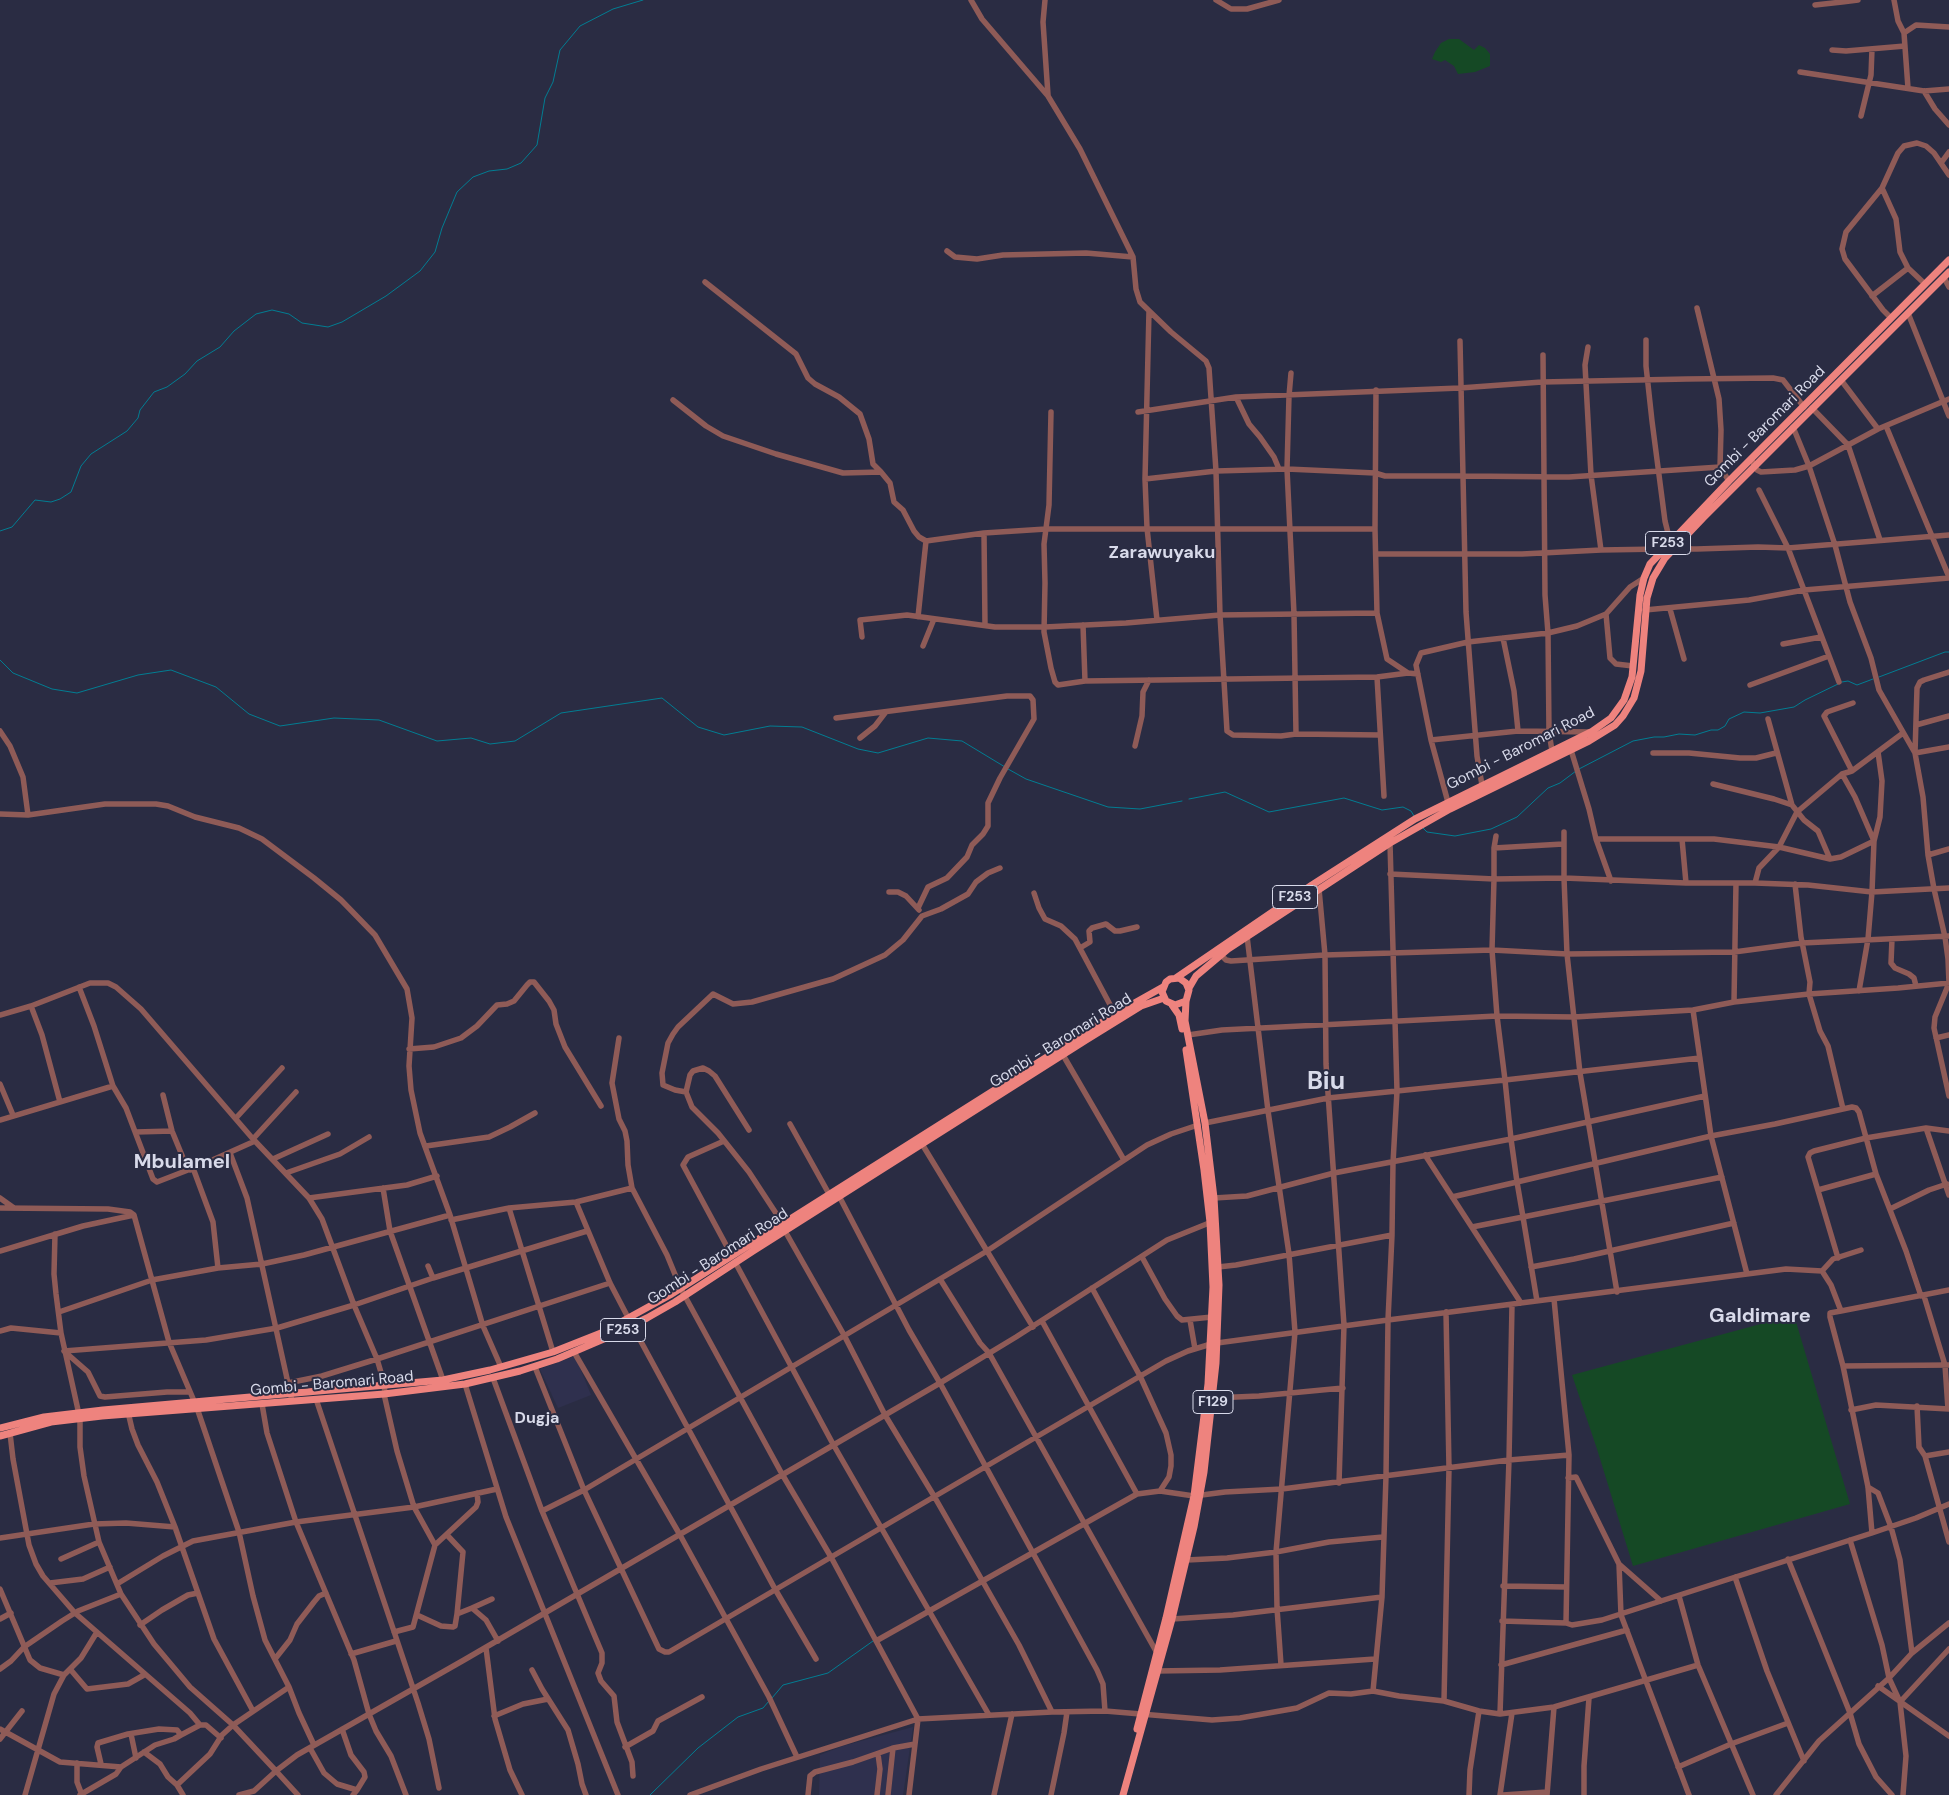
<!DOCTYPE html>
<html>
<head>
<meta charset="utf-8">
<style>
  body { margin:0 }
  canvas { display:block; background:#2a2c43 }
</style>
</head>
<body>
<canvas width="1949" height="1795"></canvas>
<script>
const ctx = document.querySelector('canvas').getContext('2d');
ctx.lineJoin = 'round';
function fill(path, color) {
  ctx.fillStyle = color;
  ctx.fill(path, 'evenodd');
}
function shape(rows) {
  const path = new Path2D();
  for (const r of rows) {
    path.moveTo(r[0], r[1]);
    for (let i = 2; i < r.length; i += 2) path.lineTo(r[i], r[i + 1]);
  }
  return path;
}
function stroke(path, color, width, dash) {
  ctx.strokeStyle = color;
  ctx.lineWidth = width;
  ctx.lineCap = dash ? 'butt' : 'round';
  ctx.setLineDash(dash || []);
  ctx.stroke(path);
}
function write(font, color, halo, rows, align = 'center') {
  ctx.font = font + ' "DM Sans",sans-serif';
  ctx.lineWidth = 4;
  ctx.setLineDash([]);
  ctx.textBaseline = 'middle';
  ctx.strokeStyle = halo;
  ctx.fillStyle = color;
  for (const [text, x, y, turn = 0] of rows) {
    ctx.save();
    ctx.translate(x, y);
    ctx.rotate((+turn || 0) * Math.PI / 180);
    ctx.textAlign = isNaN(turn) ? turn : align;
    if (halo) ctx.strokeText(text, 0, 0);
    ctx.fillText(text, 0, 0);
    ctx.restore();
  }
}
fill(shape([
  [575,1356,591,1395,558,1408,540,1369],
  [913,1727,903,1795,819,1795,820,1755,843,1746]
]), '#2f304e');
fill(shape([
  [1449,39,1459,39,1474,50,1479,45,1485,48,1490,54,1490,66,1475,72,1458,74,1454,66,1445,60,1441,62,1432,59,1435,52,1441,43],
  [1794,1315,1850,1504,1633,1566,1597,1449,1572,1375]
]), '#154925');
stroke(shape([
  [0,531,12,527,35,500,51,502,60,499,71,492,81,466,91,454,127,431,138,418,140,410,154,392,167,387,185,374,197,361,220,347,234,331,256,314,272,310,289,314,302,323,328,327,342,322,386,296,420,271,435,252,442,228,457,192,473,177,489,171,507,169,521,163,537,145,545,98,553,82,560,50,580,26,613,9,643,0],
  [0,660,13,673,52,689,77,693,138,675,171,670,216,687,249,714,280,726,334,718,379,720,437,741,471,738,490,744,515,741,561,713,662,698,698,727,724,735,770,726,802,727,858,749,878,753,928,738,962,741,1005,767],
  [1879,677,1945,652,1949,652],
  [1842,682,1848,681,1857,685,1873,679],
  [1008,769,1026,779,1108,807,1140,809,1182,801],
  [1579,769,1633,741,1654,737,1664,737,1679,734,1695,735,1711,730,1718,730,1725,726,1729,719,1744,712,1760,713,1794,707,1805,700,1838,684],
  [1189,799,1225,792,1269,812,1344,798,1382,810,1403,807,1411,811,1414,816],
  [1422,827,1427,832,1455,836,1491,829,1517,817,1548,788,1560,783,1576,771],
  [772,1698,783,1685,828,1673,873,1641],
  [650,1795,698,1748,738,1717,763,1708,769,1701]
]), '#027d92', 1);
stroke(shape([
  [1045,0,1043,22,1048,95],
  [1216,0,1231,9,1247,9,1279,0],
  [1842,0,1842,2,1858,0],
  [1894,0,1898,21,1904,33,1908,88],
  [1815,5,1842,2],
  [1904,33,1916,25,1949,27],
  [1832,50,1846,51,1905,46],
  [1800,72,1924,91,1949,89],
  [1924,91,1935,109,1949,125],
  [1861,116,1871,75,1872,49],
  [1941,163,1949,152],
  [1882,188,1896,219,1900,252,1908,268,1925,284],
  [947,251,955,257,977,259,1003,255,1086,253,1133,257,1080,149,1048,96,982,19,971,0],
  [1133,257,1136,289,1140,302,1171,332,1206,361,1209,368,1216,471,1220,615,1227,731,1233,735,1281,736,1296,734,1380,735],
  [1944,278,1949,287],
  [705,282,796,354,808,378,815,384,839,397,860,414,869,439,873,464,881,472],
  [1872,296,1908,268],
  [1697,308,1719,399,1721,430,1720,467,1729,481],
  [1149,311,1145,479,1147,528,1157,620],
  [1908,313,1949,416],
  [1891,318,1883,310,1845,259,1842,249,1846,232,1882,188,1898,153,1904,146,1917,143,1926,146,1934,153,1949,175],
  [1646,340,1646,366,1652,421,1665,521,1670,541],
  [1460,341,1463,476,1569,477,1720,467],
  [1588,347,1585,365,1591,475,1601,550],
  [1543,355,1545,595,1548,633,1549,732,1552,751],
  [1291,373,1289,396,1287,469,1294,614,1296,734],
  [1841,380,1878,429],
  [1376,390,1375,529,1377,613,1387,659,1408,673,1418,674],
  [1236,397,1249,424,1260,437,1274,457,1279,469],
  [673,400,706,426,723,436,776,454,843,473,881,472,890,483,894,502,903,510,914,531,919,537,926,541],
  [1812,408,1848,445,1880,540],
  [1051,412,1049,505,1044,544,1045,583,1044,632,1051,668,1055,682,1058,685,1085,681,1377,677,1408,673],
  [1138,412,1236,397,1460,388,1542,382,1687,379,1773,378,1783,380,1804,407],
  [1886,426,1949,577],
  [1793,427,1809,466,1835,545,1850,602,1871,658,1879,690,1915,753],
  [1751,459,1757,470,1761,472,1795,470,1809,466,1878,429,1949,399],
  [1145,479,1216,471,1287,469,1375,473,1385,476,1463,476,1466,612,1477,756,1482,785],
  [1759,490,1788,548,1839,682],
  [984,533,985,625],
  [1679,543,1691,549,1697,549,1758,547,1788,548,1949,535],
  [1376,554,1522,554,1601,550,1662,549],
  [1670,609,1684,659],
  [1645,610,1749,600,1804,590,1949,578],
  [1606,614,1610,658,1616,664,1633,666],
  [918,617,926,541,984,533,1046,529,1375,529],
  [1083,625,1085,681],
  [862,637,860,620,907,615,995,627,1045,627,1126,623,1220,615,1377,613],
  [1503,638,1514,691,1518,731],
  [1783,644,1821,637],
  [923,646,934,619],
  [1949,672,1924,680,1920,682,1917,688,1915,753,1923,797,1928,855,1934,889,1945,937,1948,959,1949,983,1935,1017,1934,1028,1949,1096],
  [1377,677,1384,796],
  [1750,685,1829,656],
  [1853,703,1827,712,1824,716,1852,771,1903,733],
  [836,718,1007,696,1030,696,1033,700,1034,719,1000,778,988,803,988,826,983,834,972,845,967,857,947,878,928,887,918,908],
  [1768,719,1792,805],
  [1916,725,1949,716],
  [0,731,10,746,23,777,28,815],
  [860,738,875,726,885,713],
  [1431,740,1518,731,1591,732],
  [1135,746,1142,716,1143,692,1149,680],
  [1571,750,1589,809,1596,839,1611,881],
  [1653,753,1689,753,1740,758,1756,758,1776,753],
  [1915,753,1949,747],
  [1842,774,1855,797,1874,841],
  [1713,784,1774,799,1792,805,1804,820,1818,831,1830,859],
  [1449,806,1431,740,1416,665,1421,653,1468,642,1548,633,1577,626,1606,614,1630,587,1644,578],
  [0,814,28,815,105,804,156,804,168,806,195,817,239,828,262,839,314,878,341,900,375,935,407,989,412,1018,409,1066,411,1090,420,1133,450,1215,483,1326,501,1367],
  [1564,832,1564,878,1567,954,1580,1073,1617,1292],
  [1496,836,1494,848,1494,879,1564,878,1686,883,1755,883,1808,885,1872,892,1949,888],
  [1596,839,1714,839,1779,847,1830,859,1841,857,1874,841],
  [1682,839,1686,883],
  [1494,848,1563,844],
  [1928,855,1949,849],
  [1755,883,1759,868,1779,847,1797,812,1842,774,1852,771],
  [1795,884,1801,937,1810,982,1809,994,1820,1031,1828,1046,1843,1109],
  [1319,889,1325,955,1326,1064,1344,1325,1339,1483],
  [889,892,898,892,906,896,919,910],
  [1034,893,1039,908,1045,919,1061,926,1075,939,1115,1014],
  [1247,936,1268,1111,1289,1254,1295,1332,1276,1552,1277,1608,1281,1665],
  [1892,939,1891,963,1895,968,1909,974,1914,978,1916,986],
  [1080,948,1090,942,1089,931,1092,928,1106,924,1115,931,1120,931,1137,927],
  [1221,955,1226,960,1231,961,1325,955,1492,950,1494,879,1390,874],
  [79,987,94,1026,113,1086,126,1108,153,1179,157,1182,188,1170,172,1131,163,1095],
  [1859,991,1868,939,1872,892,1874,841,1880,817,1882,781,1878,752],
  [1734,1002,1736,883],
  [31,1006,42,1035,60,1102],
  [1693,1010,1711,1136,1747,1274],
  [0,1015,31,1006,90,983,108,983,116,987,141,1009,253,1139,309,1198,322,1219,354,1305,377,1359,385,1386,384,1394,397,1451,414,1507,435,1545],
  [1188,1035,1222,1030,1497,1016,1492,950,1567,954,1734,952,1802,943,1949,936],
  [619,1038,612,1083,619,1119,625,1131,627,1141,628,1165,632,1188,667,1255,681,1289,782,1474,831,1557,918,1719,1052,1712,1105,1711,1212,1720,1240,1718,1297,1708,1329,1693,1351,1694,1373,1691,1399,1696,1444,1701,1479,1711,1500,1714,1554,1707,1698,1665],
  [1936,1038,1949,1035],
  [409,1049,434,1047,461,1038,477,1026,497,1005,507,1004,514,1001,527,985,530,982,534,982,549,1001,554,1010,556,1024,565,1047,601,1106],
  [1063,1055,1124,1160],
  [0,1084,13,1115],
  [686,1092,692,1107,718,1133,749,1172,783,1224],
  [236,1118,282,1068],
  [0,1120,113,1086],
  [1205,1123,1328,1098,1505,1080,1497,1016,1574,1017,1693,1010,1734,1002,1809,994,1898,988,1949,983],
  [790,1124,829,1194],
  [1926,1128,1949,1195],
  [749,1130,715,1076,709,1071,703,1068,693,1071,690,1075,686,1092,675,1090,663,1085,662,1073,668,1043,673,1034,678,1027,713,994,733,1004,752,1002,833,979,885,955,903,940,922,916,941,909,968,894,976,882,988,873,1000,868],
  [136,1132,172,1131],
  [253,1139,296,1092],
  [724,1141,688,1157,683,1165,732,1256],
  [922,1144,987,1251,1147,1145,1171,1134,1198,1125],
  [426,1146,489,1137,510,1127,535,1113],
  [230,1153,247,1198,292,1401],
  [1425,1155,1521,1303],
  [273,1159,328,1134],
  [193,1168,213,1222,218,1268],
  [190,1170,255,1141],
  [286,1173,340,1154,369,1137],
  [383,1188,390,1231,443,1380],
  [1818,1190,1876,1174],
  [839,1196,909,1330,940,1383,1097,1670,1103,1684,1105,1711],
  [1452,1197,1517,1182,1511,1139,1705,1096],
  [0,1198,14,1208],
  [309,1198,407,1185,437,1176],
  [1214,1198,1247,1196,1334,1173,1511,1139,1505,1080,1700,1058],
  [576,1202,610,1283,632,1325,775,1589,816,1659],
  [0,1208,108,1209,130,1212,134,1215,169,1342,197,1408,239,1532,253,1596,265,1640,289,1687,299,1713,314,1745],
  [509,1208,553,1352],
  [1890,1209,1929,1190,1947,1184],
  [451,1220,509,1208,576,1202,632,1188],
  [1472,1227,1523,1217,1517,1182,1711,1136,1775,1124,1852,1107,1856,1108,1859,1112,1876,1174,1906,1251,1921,1296],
  [785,1231,844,1335,885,1415,934,1496,1019,1645,1052,1712],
  [55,1234,54,1274,56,1294,61,1333,80,1419,80,1447,84,1476,99,1542,121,1594,154,1644,190,1687,233,1725,276,1771,297,1755,464,1660,940,1383,1016,1337,1167,1240,1214,1221],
  [0,1251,83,1226,134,1215],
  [1142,1257,1165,1299,1177,1316,1182,1320,1212,1317],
  [1838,1258,1808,1157,1810,1153,1814,1151,1866,1138,1926,1128,1949,1131],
  [735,1262,833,1444,989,1715],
  [1218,1267,1236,1265,1392,1235],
  [1531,1267,1574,1259,1734,1223],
  [1822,1271,1833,1259,1861,1250],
  [433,1278,587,1231],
  [1092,1288,1140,1376,1166,1433,1171,1455,1171,1466,1169,1477,1160,1491],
  [1924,1296,1945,1365,1948,1409],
  [1554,1299,1569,1455,1566,1623],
  [1537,1301,1523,1217,1722,1177],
  [59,1312,152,1280,218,1268,262,1264,304,1255,450,1215],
  [1190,1320,1195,1349],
  [1042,1321,1137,1494],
  [1033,1327,987,1251,940,1279,980,1343,989,1353,1157,1653],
  [0,1331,11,1328,61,1333],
  [1217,1343,1388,1320,1392,1235,1393,1163,1397,1091,1390,843],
  [64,1351,206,1340,277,1328,354,1305,433,1278,428,1266],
  [64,1351,88,1372,100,1396,105,1397,167,1392,190,1392],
  [574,1352,680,1535,769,1697,797,1757],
  [1843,1366,1949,1365],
  [535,1367,584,1490,659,1649,665,1652,669,1652,1166,1361,1188,1351,1211,1344],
  [493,1378,542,1511,602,1653,602,1663,598,1673,601,1681,614,1696,617,1722,632,1762,633,1776],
  [288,1383,322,1376,377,1359,610,1283],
  [465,1384,506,1517,618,1795],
  [1213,1398,1259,1396,1343,1388],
  [316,1399,418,1703,429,1739,439,1788],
  [262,1404,267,1433,296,1522,354,1660,369,1714,376,1731,391,1756,406,1795],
  [1917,1406,1919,1447,1925,1456,1949,1542],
  [1851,1410,1876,1405,1949,1409],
  [128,1412,132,1429,138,1445,157,1482,175,1527,214,1639,253,1711],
  [10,1433,13,1459,29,1545,36,1564,43,1576,75,1613,190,1713,200,1725,181,1735,177,1730,159,1729,128,1734,98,1743,97,1747,101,1764],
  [1925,1456,1949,1452],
  [1568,1478,1576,1477,1619,1564,1621,1615,1689,1795],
  [1868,1487,1878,1493,1891,1527,1900,1560,1912,1653],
  [542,1511,584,1490,940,1279],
  [1872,1533,1916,1518,1949,1504],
  [447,1535,463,1552,457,1614],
  [0,1538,94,1524,126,1523,175,1527],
  [1850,1540,1882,1645,1889,1678,1900,1702,1906,1756,1903,1795],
  [61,1559,99,1542],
  [1788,1559,1850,1713,1859,1744,1876,1777,1892,1795],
  [1187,1560,1227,1558,1276,1552,1329,1542,1383,1537],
  [1619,1564,1661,1601],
  [1735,1577,1767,1671,1804,1761],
  [50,1583,83,1579,110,1567],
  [117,1584,163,1556,193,1541,296,1522,414,1507,497,1489],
  [1503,1586,1566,1587],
  [0,1589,30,1660,40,1668,64,1675],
  [1679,1596,1698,1665,1753,1795],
  [472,1608,492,1599],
  [417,1615,441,1626,453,1627,455,1626,457,1614,472,1608,486,1620,498,1641],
  [0,1619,11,1613],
  [1172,1619,1233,1615,1382,1597],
  [1502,1621,1566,1623,1572,1625,1602,1620,1872,1533,1868,1487,1843,1366,1830,1317,1830,1313,1841,1311],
  [140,1625,162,1610,188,1595,198,1593],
  [394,1632,413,1627,435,1545,476,1507,478,1502,477,1493],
  [876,1641,1137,1494,1160,1491,1194,1496,1225,1492,1282,1489,1509,1460,1569,1455],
  [486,1648,495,1719,510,1770,522,1795],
  [351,1654,396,1641],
  [275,1659,290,1640,297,1624,314,1602,319,1596,326,1593],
  [1501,1665,1627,1630],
  [0,1669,11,1661,24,1647,62,1621,78,1611,121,1594],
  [70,1669,87,1689,128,1684,144,1675],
  [532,1670,542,1689,568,1730,578,1764,582,1784,586,1795],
  [1157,1671,1220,1670,1375,1659],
  [1878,1686,1949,1736],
  [1373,1691,1382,1597,1386,1476,1388,1320,1786,1269,1822,1271,1831,1285,1841,1311,1949,1290],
  [1444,1701,1449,1468,1446,1312],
  [1900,1702,1949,1649],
  [1500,1714,1509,1460,1512,1305],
  [494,1716,523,1704,548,1699],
  [200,1725,206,1725,221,1738],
  [0,1729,60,1762,121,1767,155,1745,174,1739,181,1735],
  [342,1729,351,1755,364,1772,365,1777,357,1790],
  [131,1734,136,1758],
  [0,1739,22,1711],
  [625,1747,653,1731,658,1721,702,1697],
  [310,1748,324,1773,337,1784,357,1790,353,1795],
  [144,1752,160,1764,168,1777,177,1785],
  [77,1763,77,1782,82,1795],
  [1678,1767,1731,1744,1788,1723],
  [25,1795,54,1694,64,1675,81,1658,97,1632],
  [80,1795,116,1774,121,1767],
  [183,1795,177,1785,210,1754,222,1735,233,1725,289,1687],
  [239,1795,254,1791,276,1771,298,1795],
  [690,1795,761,1769,918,1719,909,1795],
  [808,1795,810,1776,815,1772,853,1762,893,1748,915,1744],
  [877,1795,880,1769,878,1754],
  [888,1795,893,1748],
  [994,1795,1012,1714],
  [1051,1795,1064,1733,1067,1712],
  [1469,1795,1470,1770,1479,1711],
  [1500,1795,1512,1713],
  [1503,1795,1547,1792],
  [1547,1795,1554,1707],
  [1584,1795,1584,1766,1589,1698],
  [1776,1795,1819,1741,1889,1678,1912,1653,1949,1623]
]), '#8f5b57', 5.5);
stroke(shape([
  [1176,978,1312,885,1415,819,1591,732,1611,718,1624,700,1632,677,1640,595,1644,578,1650,564,1729,481,1949,260],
  [1189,988,1196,976,1228,949,1390,843,1450,809,1589,741,1615,725,1623,716,1634,698,1641,671,1647,598,1653,578,1665,558,1703,518,1949,272],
  [1172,1005,1179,1015,1182,1029],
  [0,1428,44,1417,103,1410,443,1380,490,1370,553,1352,601,1333,670,1295,1115,1014,1163,987],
  [0,1436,51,1422,102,1416,384,1394,465,1384,520,1371,557,1359,606,1338,647,1318,675,1302,753,1251,1086,1040,1141,1006,1164,998],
  [1137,1729,1166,1618,1194,1496,1208,1384,1213,1287,1210,1222,1204,1170,1186,1050],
  [1123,1795,1172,1619,1194,1527,1204,1472,1216,1363,1219,1285,1214,1198,1205,1123,1185,1021,1186,1001,1189,990,1186,983,1179,978,1170,979,1166,982,1162,992,1166,1001,1175,1005,1186,1001]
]), '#ee837e', 7);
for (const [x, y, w] of [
  [1668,543,45],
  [1295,897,45],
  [623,1330,45],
  [1213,1402,40]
]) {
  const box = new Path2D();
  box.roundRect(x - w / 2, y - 11.5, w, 23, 4);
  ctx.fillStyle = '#2a2c43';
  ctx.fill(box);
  stroke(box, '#d8daea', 1);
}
write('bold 14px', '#d8daea', null, [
  ["F253",1668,543],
  ["F253",1295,897],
  ["F253",623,1330],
  ["F129",1213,1402]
]);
write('15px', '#d8daea', '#2a2c43', [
  ["Gombi - Baromari Road",1765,427,-45],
  ["Gombi - Baromari Road",1521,749,-27],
  ["Gombi - Baromari Road",1061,1041,-32],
  ["Gombi - Baromari Road",718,1257,-33],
  ["Gombi - Baromari Road",332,1384,-5]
]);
write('bold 16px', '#d8daea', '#2a2c43', [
  ["Dugja",537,1419]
]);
write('bold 18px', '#d8daea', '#2a2c43', [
  ["Zarawuyaku",1162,553]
]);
write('bold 20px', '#d8daea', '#2a2c43', [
  ["Mbulamel",182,1163],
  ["Galdimare",1760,1317]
]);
write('bold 25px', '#d8daea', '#2a2c43', [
  ["Biu",1326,1082]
]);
</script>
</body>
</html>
